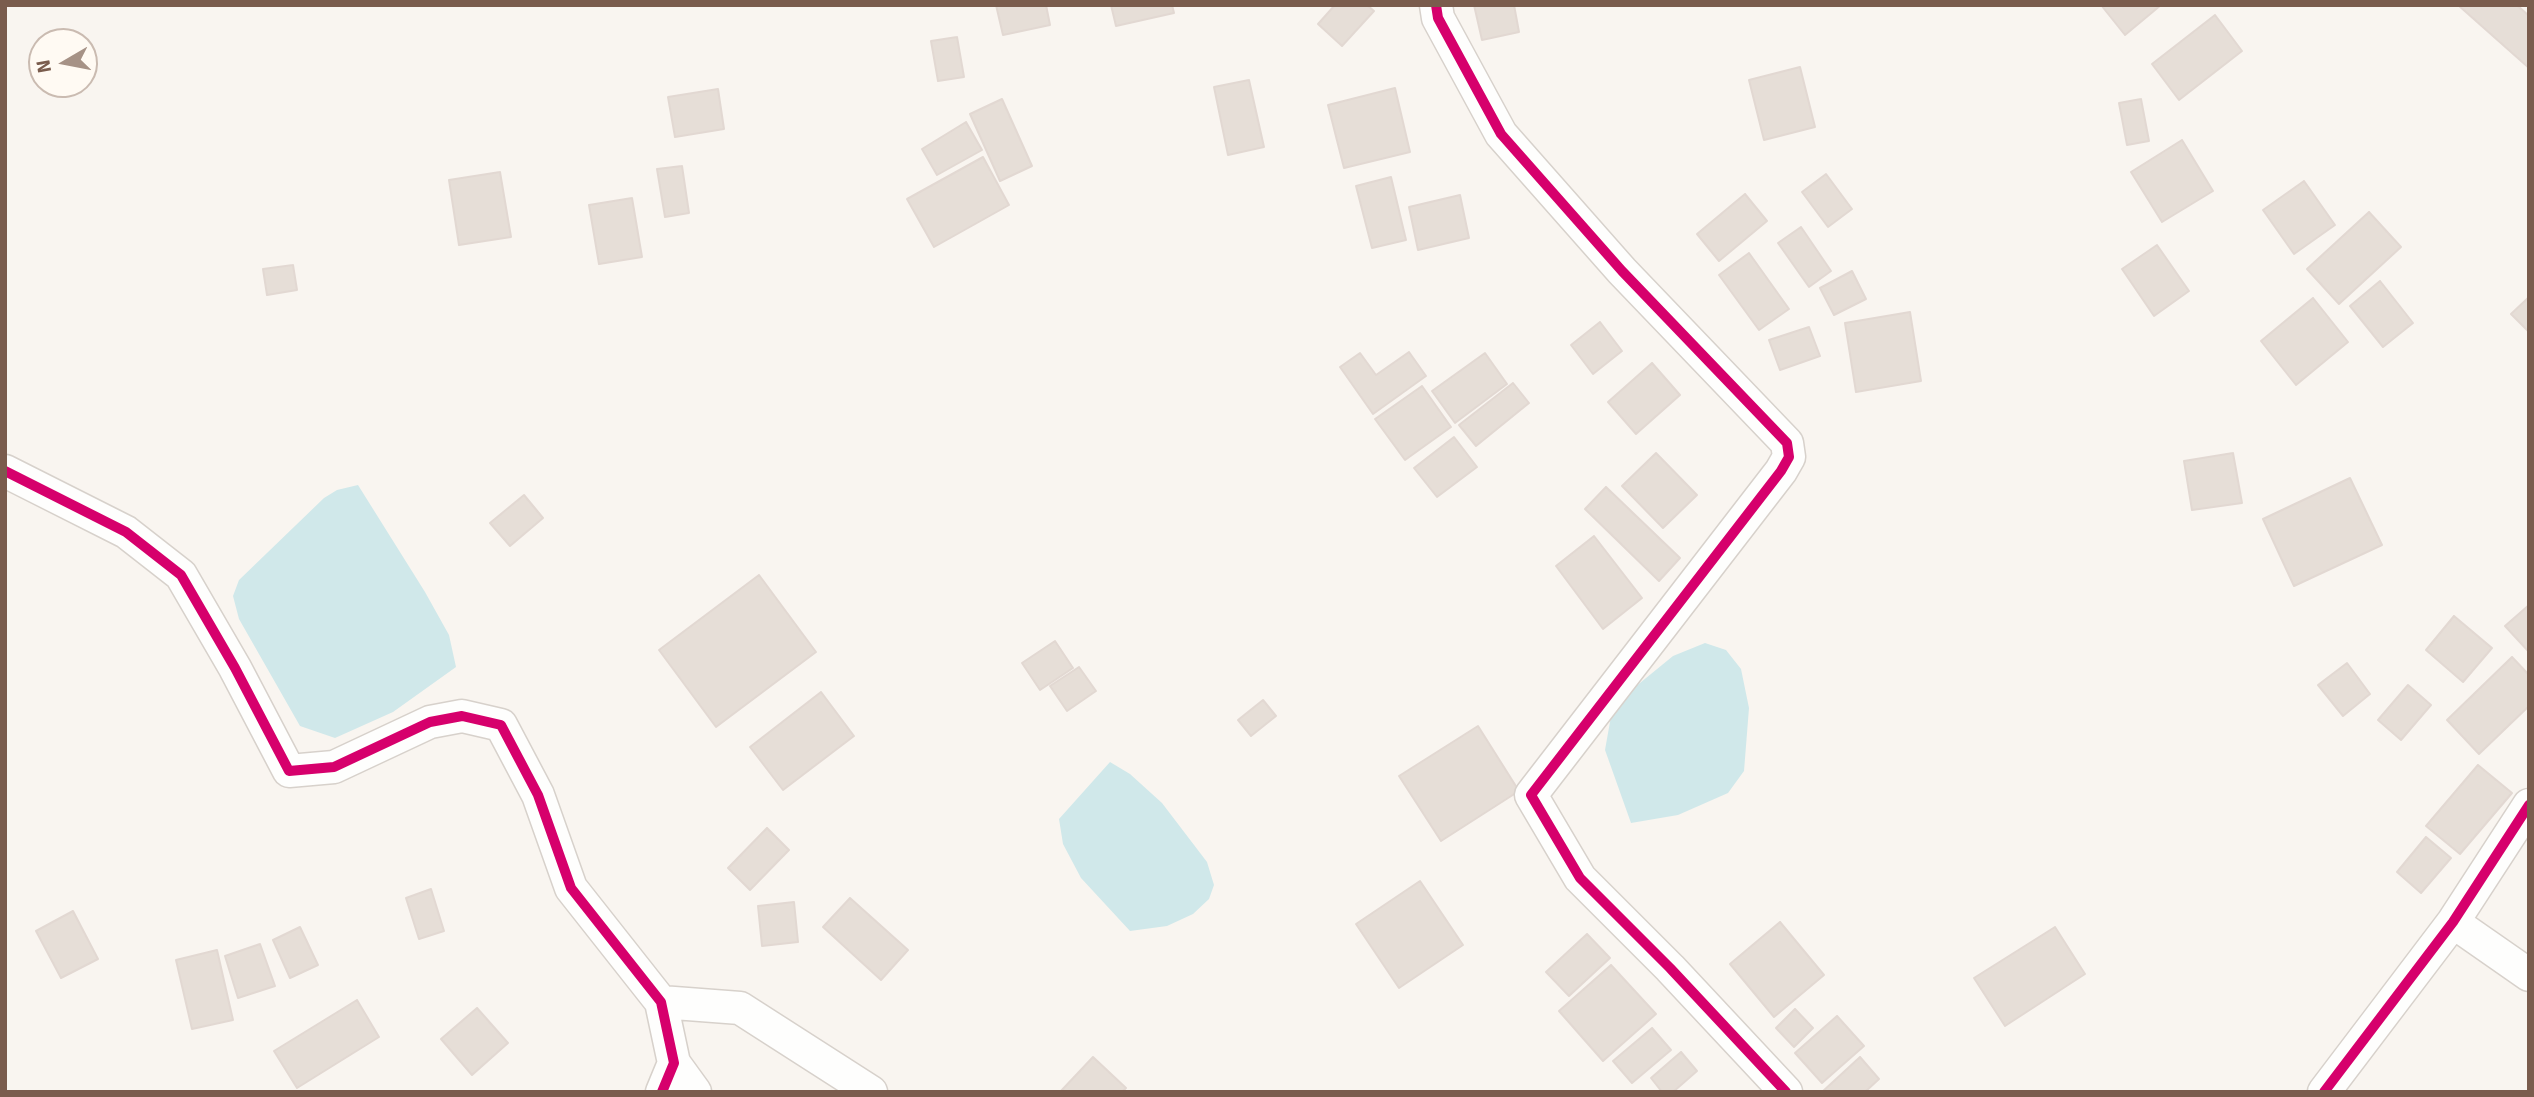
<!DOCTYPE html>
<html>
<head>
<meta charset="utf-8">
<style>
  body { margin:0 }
  #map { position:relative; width:2534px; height:1097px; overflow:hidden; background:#f9f5f0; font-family:Signika,sans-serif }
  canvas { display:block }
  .frame { position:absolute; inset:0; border:7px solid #7a5c4d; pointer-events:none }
  .north { position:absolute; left:28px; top:28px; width:70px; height:70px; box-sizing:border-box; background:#fffaf3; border:2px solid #cabbb1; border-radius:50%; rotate:260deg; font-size:19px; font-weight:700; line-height:28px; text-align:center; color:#7a5c4d }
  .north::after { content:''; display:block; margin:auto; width:24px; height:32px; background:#a69286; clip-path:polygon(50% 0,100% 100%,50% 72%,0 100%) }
</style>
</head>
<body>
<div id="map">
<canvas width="2534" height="1097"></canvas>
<div class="frame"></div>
<div class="north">N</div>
</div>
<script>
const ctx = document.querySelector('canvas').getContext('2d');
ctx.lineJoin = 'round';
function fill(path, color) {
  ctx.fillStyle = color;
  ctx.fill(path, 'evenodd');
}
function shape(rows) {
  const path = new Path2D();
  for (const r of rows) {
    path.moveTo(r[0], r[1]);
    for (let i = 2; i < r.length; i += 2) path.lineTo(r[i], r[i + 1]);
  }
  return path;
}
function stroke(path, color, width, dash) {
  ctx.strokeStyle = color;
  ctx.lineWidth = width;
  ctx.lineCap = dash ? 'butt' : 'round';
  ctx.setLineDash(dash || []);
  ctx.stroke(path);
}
fill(shape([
  [358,485,425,592,449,635,456,667,393,712,335,738,300,726,239,619,233,596,239,580,324,498,337,490],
  [1705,643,1726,650,1741,669,1749,708,1744,771,1728,793,1678,815,1631,823,1605,750,1613,705,1673,656],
  [1110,762,1130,774,1162,803,1207,862,1214,885,1209,899,1193,914,1167,926,1130,931,1081,878,1063,844,1059,819]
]), '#d0e8ea');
const building = shape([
  [996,5,1046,5,1050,25,1003,35,996,5],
  [1111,5,1172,5,1174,13,1116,26,1111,5],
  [1335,5,1367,5,1374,11,1342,46,1318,24,1335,5],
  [1474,5,1514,5,1519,32,1482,40,1474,5],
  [2101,5,2161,5,2125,35,2101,5],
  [2458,5,2517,5,2529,16,2529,68,2458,5],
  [2215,15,2242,51,2179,100,2152,64,2215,15],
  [957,37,964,77,938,81,931,41,957,37],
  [1800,67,1815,127,1764,140,1749,80,1800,67],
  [1249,80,1264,147,1228,155,1214,87,1249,80],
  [1395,88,1410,152,1344,168,1328,105,1395,88],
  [718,89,724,129,675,137,668,97,718,89],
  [1002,99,1032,166,1000,181,970,114,1002,99],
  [2141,99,2149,141,2127,145,2119,103,2141,99],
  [966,122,982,150,937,175,922,149,966,122],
  [2182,140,2213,191,2162,222,2131,172,2182,140],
  [983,157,1009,205,934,247,907,199,983,157],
  [682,166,689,213,665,217,657,169,682,166],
  [500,172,511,237,459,245,449,180,500,172],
  [1826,174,1852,209,1828,227,1802,192,1826,174],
  [1391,177,1406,240,1372,248,1356,186,1391,177],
  [2304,181,2335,225,2294,254,2263,210,2304,181],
  [1745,194,1767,221,1719,261,1697,234,1745,194],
  [1460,195,1469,238,1418,250,1409,207,1460,195],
  [632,198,642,257,599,264,589,205,632,198],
  [2369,212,2401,247,2339,304,2307,269,2369,212],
  [1801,227,1831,271,1809,287,1778,243,1801,227],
  [2157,245,2189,291,2154,316,2122,269,2157,245],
  [1749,253,1789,309,1759,330,1719,275,1749,253],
  [293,265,297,290,267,295,263,269,293,265],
  [1852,271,1866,299,1834,315,1820,288,1852,271],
  [2380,281,2413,323,2383,347,2350,306,2380,281],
  [2529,297,2529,332,2511,314,2529,297],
  [2313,298,2348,342,2296,385,2261,341,2313,298],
  [1910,312,1921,381,1856,392,1845,323,1910,312],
  [1600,322,1622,351,1593,374,1571,345,1600,322],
  [1809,327,1820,356,1780,370,1769,340,1809,327],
  [1409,352,1426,376,1373,414,1340,367,1360,353,1376,375,1409,352],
  [1485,353,1507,384,1455,423,1432,391,1485,353],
  [1652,363,1680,395,1636,434,1608,402,1652,363],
  [1513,383,1529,403,1476,446,1459,425,1513,383],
  [1422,386,1451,427,1405,460,1375,419,1422,386],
  [1454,437,1477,467,1437,497,1414,468,1454,437],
  [1656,453,1697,495,1663,528,1622,486,1656,453],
  [2233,453,2242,503,2192,510,2184,461,2233,453],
  [2350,478,2382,545,2294,586,2263,519,2350,478],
  [1606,487,1680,558,1659,581,1585,509,1606,487],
  [524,495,543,518,510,546,490,523,524,495],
  [1594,536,1642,598,1603,629,1556,566,1594,536],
  [759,575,816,652,716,727,659,650,759,575],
  [2529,605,2529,652,2505,626,2529,605],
  [2454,616,2492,648,2463,682,2426,650,2454,616],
  [1055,641,1073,668,1040,690,1022,663,1055,641],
  [2512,657,2529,675,2529,706,2479,754,2447,720,2512,657],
  [2347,663,2370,694,2343,716,2318,685,2347,663],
  [1079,667,1096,691,1067,711,1050,686,1079,667],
  [2408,685,2431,705,2401,740,2378,720,2408,685],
  [821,692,854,736,783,790,750,747,821,692],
  [1263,700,1276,716,1251,736,1238,720,1263,700],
  [1478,726,1519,791,1441,841,1399,776,1478,726],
  [2478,765,2512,793,2460,854,2426,826,2478,765],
  [767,828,789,850,750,890,728,868,767,828],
  [2426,837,2451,858,2421,893,2397,872,2426,837],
  [1420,881,1463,945,1399,988,1356,924,1420,881],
  [431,889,444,931,419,939,406,898,431,889],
  [850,898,908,950,881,980,823,927,850,898],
  [794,902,798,942,762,946,758,906,794,902],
  [73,911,98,959,61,978,36,931,73,911],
  [1780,922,1824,975,1774,1017,1730,964,1780,922],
  [300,927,318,965,290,978,273,940,300,927],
  [2055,927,2085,974,2005,1026,1974,978,2055,927],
  [1587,934,1610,958,1569,996,1546,972,1587,934],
  [260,944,275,986,238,998,225,956,260,944],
  [217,950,233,1020,192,1029,176,960,217,950],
  [1611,965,1656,1014,1603,1061,1559,1011,1611,965],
  [357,1000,379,1037,297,1088,274,1051,357,1000],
  [477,1008,508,1043,472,1075,441,1039,477,1008],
  [1795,1009,1813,1028,1794,1047,1776,1028,1795,1009],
  [1837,1016,1864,1046,1822,1083,1795,1053,1837,1016],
  [1652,1028,1671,1050,1632,1083,1613,1061,1652,1028],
  [1681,1052,1697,1071,1673,1092,1662,1092,1651,1078,1681,1052],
  [1093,1057,1126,1088,1122,1092,1060,1092,1093,1057],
  [1860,1057,1879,1079,1865,1092,1822,1092,1860,1057]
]);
fill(building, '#e6ded7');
stroke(building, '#e2d8d2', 2);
const minor = shape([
  [1436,5,1438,18,1501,134,1622,271,1787,443,1789,457,1781,471,1531,795,1580,878,1670,968,1786,1092],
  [5,471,126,532,181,575,235,668,289,771,334,767,430,722,462,716,501,725,538,795,571,888,661,1002,674,1063,662,1092],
  [2453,922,2529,975],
  [661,1002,740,1008,871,1092],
  [674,1063,695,1092],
  [2324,1092,2453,922,2529,805]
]);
stroke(minor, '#d7d1cb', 35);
stroke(minor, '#fefefd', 32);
stroke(shape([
  [1436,5,1438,18,1501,134,1622,271,1787,443,1789,457,1781,471,1531,795,1580,878,1670,968,1786,1092],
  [5,471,126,532,181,575,235,668,289,771,334,767,430,722,462,716,501,725,538,795,571,888,661,1002,674,1063,662,1092],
  [2324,1092,2453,922,2529,805]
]), '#d6006c', 10);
</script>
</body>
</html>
